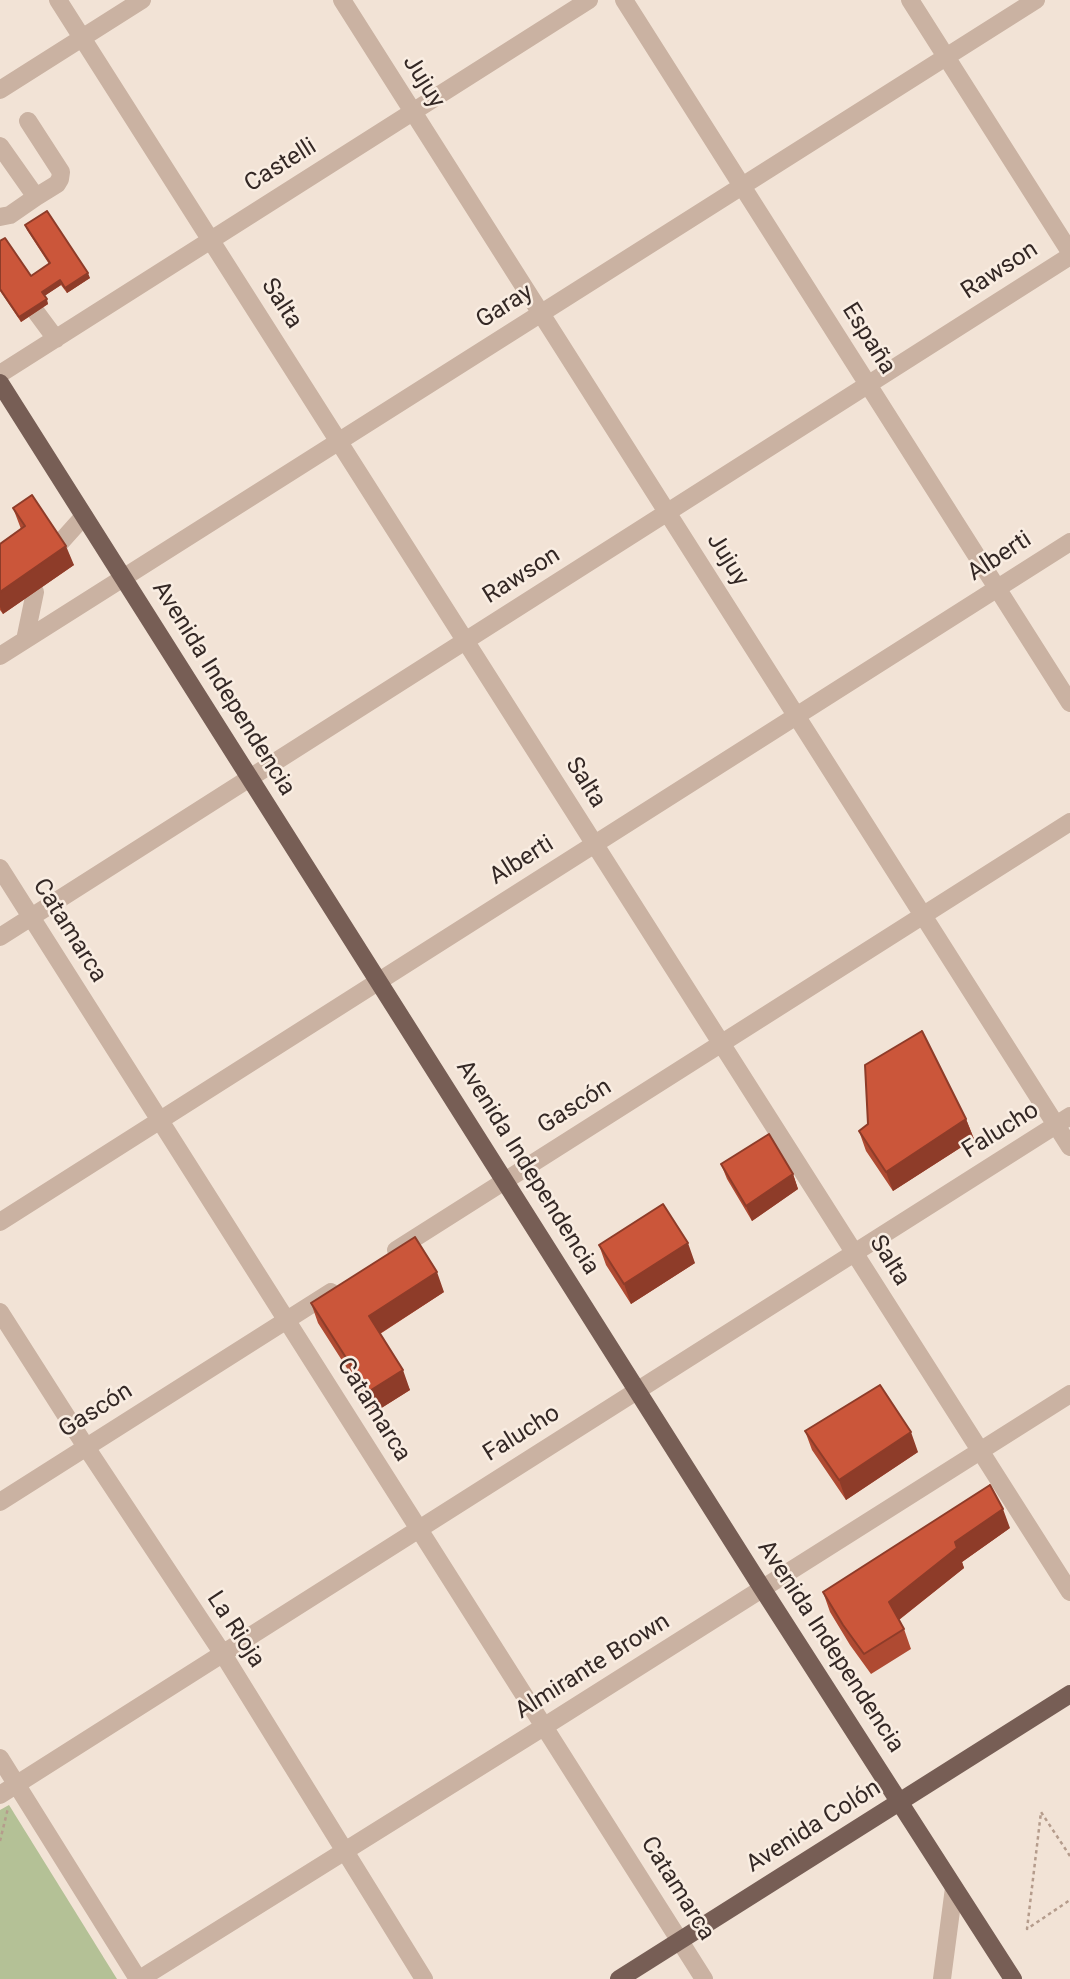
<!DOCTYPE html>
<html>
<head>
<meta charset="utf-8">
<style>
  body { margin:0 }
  canvas { display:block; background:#f2e3d6 }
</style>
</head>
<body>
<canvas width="1070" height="1979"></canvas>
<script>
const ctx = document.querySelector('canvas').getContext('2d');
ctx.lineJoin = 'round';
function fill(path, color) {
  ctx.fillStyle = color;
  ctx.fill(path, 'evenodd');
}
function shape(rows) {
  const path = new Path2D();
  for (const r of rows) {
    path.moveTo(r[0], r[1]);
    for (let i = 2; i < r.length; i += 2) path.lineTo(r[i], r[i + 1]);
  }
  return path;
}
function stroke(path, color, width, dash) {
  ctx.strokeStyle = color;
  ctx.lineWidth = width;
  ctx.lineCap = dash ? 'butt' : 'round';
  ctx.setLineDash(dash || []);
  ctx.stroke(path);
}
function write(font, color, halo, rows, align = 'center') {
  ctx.font = font + ' Roboto,sans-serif';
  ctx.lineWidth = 5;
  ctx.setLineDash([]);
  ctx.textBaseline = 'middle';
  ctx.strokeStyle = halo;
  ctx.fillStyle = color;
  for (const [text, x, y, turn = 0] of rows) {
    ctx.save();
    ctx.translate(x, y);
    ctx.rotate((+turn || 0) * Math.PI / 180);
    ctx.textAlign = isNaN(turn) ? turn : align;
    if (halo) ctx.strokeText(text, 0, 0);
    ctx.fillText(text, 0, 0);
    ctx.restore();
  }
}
fill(shape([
  [9,1805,117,1979,0,1979,0,1810]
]), '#b4c196');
stroke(shape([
  [0,1841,8,1808],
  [1070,1856,1041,1812,1027,1929,1070,1900]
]), '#b59c8c', 2.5, [3.5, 3.5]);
stroke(shape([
  [58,0,1070,1592],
  [342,0,1070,1147],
  [624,0,1070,703],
  [910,0,1070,252],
  [0,90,142,0],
  [0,146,36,197,57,184,60,179,61,172,28,121],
  [0,217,10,215,36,197],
  [36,312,56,339],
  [0,374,589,0],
  [59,544,84,516],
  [25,640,35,592],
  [0,656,1036,0],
  [0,868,704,1979],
  [0,937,1070,256],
  [0,1222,1070,542],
  [396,1250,1070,822],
  [0,1312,86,1447,223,1654,424,1979],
  [0,1502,331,1292],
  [0,1758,138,1979],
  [0,1795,1070,1116],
  [140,1979,545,1726,1070,1394],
  [942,1979,954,1888]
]), '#cab2a2', 18);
stroke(shape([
  [0,383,762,1588,1013,1979],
  [619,1979,1070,1694]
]), '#775e55', 18);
fill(shape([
  [25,225,90,278,67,293,61,285,44,296,48,304,21,322,0,291,0,241,31,276,49,264,27,230],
  [13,508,74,565,3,614,0,610,0,544,21,529],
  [966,1119,974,1139,893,1191,866,1151,859,1131],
  [721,1164,793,1174,798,1189,752,1221,727,1179],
  [599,1245,695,1263,631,1304,606,1265],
  [444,1292,380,1334,410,1390,375,1412,318,1323,311,1303],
  [805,1431,918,1452,846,1500,812,1450],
  [1010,1528,962,1562,964,1568,899,1620,904,1629,911,1649,871,1674,850,1645,830,1612,823,1592]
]), '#af4a32');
fill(shape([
  [88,273,90,278,67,293,65,288],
  [60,280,61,285,43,297,42,292],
  [47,299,48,304,21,322,19,317],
  [66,546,74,565,3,614,0,607,0,592],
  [966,1119,974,1139,893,1191,886,1172],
  [793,1174,798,1189,752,1221,746,1206],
  [688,1243,695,1263,631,1304,624,1284],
  [437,1272,444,1292,376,1336,369,1316],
  [403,1370,410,1390,375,1412,368,1392],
  [911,1432,918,1452,846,1500,839,1480],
  [1003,1509,1010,1528,962,1562,964,1568,896,1622,889,1602,955,1542]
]), '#8e3c29');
const building = shape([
  [47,211,88,273,65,288,60,280,42,292,47,299,19,317,0,289,0,241,5,238,31,276,50,263,25,225,47,211],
  [32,495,66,546,0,592,0,544,25,526,13,508,32,495],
  [922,1031,966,1119,886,1172,859,1131,868,1124,865,1065,922,1031],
  [769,1134,793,1174,746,1206,721,1164,769,1134],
  [663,1204,688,1243,624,1284,599,1245,663,1204],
  [415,1237,437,1272,369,1316,403,1370,368,1392,311,1303,415,1237],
  [880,1385,911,1432,839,1480,805,1431,880,1385],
  [990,1485,1003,1509,955,1542,957,1548,889,1602,904,1629,864,1654,843,1625,823,1592,990,1485]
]);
fill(building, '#cb563a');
stroke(building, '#8e3c29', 2);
write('24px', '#342825', '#f9ede2', [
  ["Jujuy",423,82,58],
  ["Castelli",281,166,-32],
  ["Rawson",1000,271,-33],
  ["Salta",281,304,57],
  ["Garay",505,307,-32],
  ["España",868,339,58],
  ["Alberti",1000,557,-33],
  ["Jujuy",727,560,58],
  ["Rawson",522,576,-32],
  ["Avenida Independencia",223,689,58],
  ["Salta",585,783,58],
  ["Alberti",522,861,-32],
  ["Catamarca",69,931,58],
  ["Gascón",575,1107,-32],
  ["Falucho",1001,1131,-32],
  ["Avenida Independencia",527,1168,58],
  ["Salta",889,1261,58],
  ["Catamarca",373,1410,58],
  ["Gascón",96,1411,-32],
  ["Falucho",522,1434,-32],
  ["La Rioja",235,1630,57],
  ["Avenida Independencia",830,1647,57],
  ["Almirante Brown",593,1667,-32],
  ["Avenida Colón",814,1827,-32],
  ["Catamarca",677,1889,58]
]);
</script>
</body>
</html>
